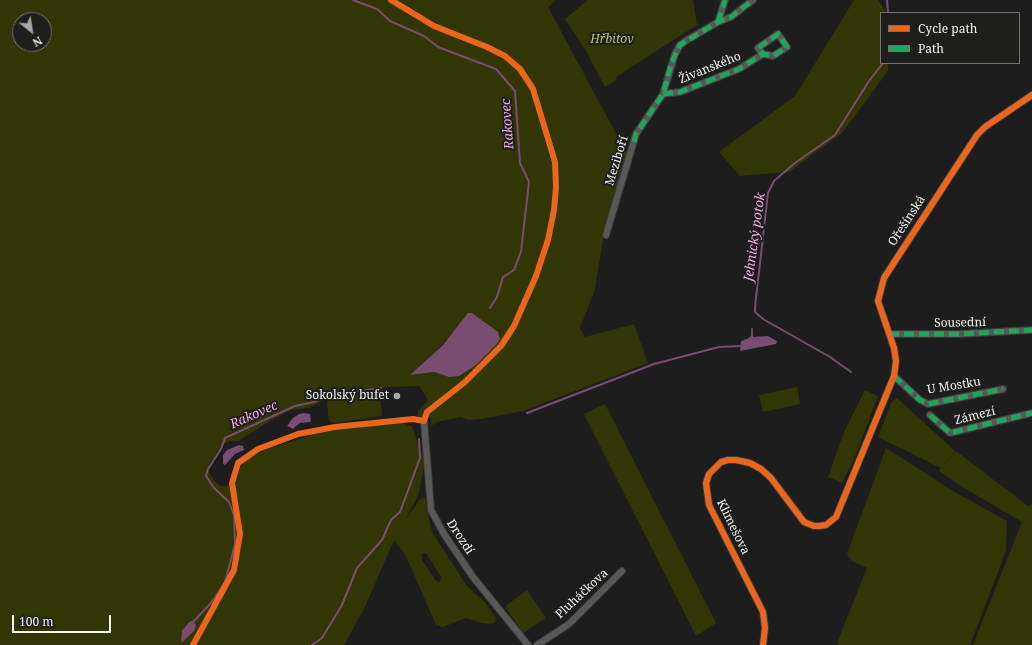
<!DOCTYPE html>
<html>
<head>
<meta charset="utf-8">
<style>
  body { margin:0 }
  #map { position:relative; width:1032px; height:645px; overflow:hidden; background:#1d1d1d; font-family:"Noto Serif",serif }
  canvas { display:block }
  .legend { position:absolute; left:880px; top:12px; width:140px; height:52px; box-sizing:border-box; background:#1e1e1c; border:1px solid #737372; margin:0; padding:5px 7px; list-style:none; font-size:12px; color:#f3f3f2 }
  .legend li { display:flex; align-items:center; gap:8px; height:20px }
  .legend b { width:20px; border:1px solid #737372 }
  .north { position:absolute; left:12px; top:12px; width:40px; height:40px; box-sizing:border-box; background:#1e1e1c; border:1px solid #737372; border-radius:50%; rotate:150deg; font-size:11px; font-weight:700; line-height:16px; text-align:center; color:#f3f3f2 }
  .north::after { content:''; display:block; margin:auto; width:14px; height:18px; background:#a8a8a7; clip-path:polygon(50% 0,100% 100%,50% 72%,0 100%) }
  .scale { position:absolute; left:12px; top:615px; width:99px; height:18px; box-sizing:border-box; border:2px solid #f3f3f2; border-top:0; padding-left:5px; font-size:12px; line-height:14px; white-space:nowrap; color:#f3f3f2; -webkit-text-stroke:3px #1e1e1c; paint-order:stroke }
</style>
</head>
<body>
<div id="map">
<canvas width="1032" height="645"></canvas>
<ul class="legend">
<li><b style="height:5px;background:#eb651d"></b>Cycle path</li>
<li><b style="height:5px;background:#20a55d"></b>Path</li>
</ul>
<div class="north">N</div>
<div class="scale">100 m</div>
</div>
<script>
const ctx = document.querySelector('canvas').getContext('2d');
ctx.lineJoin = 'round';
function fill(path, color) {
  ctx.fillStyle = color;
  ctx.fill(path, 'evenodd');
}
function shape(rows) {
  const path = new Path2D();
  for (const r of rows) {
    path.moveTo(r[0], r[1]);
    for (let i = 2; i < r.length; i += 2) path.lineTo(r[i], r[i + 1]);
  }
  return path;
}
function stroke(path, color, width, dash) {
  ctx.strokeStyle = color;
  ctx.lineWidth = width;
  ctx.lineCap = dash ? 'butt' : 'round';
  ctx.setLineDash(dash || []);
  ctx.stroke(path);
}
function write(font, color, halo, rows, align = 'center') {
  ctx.font = font + ' "Noto Serif",serif';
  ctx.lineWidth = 4;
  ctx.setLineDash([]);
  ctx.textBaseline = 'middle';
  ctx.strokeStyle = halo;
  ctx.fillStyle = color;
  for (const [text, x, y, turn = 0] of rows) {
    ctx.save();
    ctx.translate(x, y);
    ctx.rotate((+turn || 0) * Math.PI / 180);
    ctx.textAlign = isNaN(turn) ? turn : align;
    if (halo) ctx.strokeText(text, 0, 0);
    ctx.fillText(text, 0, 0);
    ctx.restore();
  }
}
fill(shape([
  [0,0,556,0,548,7,627,154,604,233,595,289,580,328,585,337,634,324,648,363,523,411,481,419,469,420,460,417,437,422,431,426,431,419,428,416,419,417,418,415,418,411,428,400,419,386,389,387,330,397,309,408,291,410,268,422,239,441,229,441,222,445,209,465,209,472,215,482,221,486,226,486,235,484,240,466,245,461,252,456,270,448,319,433,337,430,401,422,412,427,425,463,418,496,404,522,420,499,425,497,432,532,467,586,485,602,496,618,495,622,491,624,481,623,466,618,443,627,436,625,405,554,394,540,365,607,344,645,0,645],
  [20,20,44,20,44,44,20,44],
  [452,335,500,339,476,365,449,377,434,372,411,375],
  [422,553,426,553,441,577,440,582,436,581,422,560],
  [588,0,693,0,697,25,616,77,617,79,605,87,585,49,565,19],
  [854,0,878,0,885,10,885,13,881,13,881,63,888,63,888,71,842,133,789,172,740,176,719,152,795,96],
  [797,387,800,404,763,412,759,395],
  [865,390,878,396,854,459,842,483,828,477,844,432],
  [377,393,380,396,382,414,381,416,333,423,329,421,327,403,329,399],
  [897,398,955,451,943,466,956,451,1028,506,1032,504,1032,645,973,645,1022,522,966,489,939,471,941,468,878,437,891,403],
  [605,404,716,623,696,636,584,414],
  [886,448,953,491,1007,521,1006,551,970,645,839,645,837,643,867,568,852,561,847,554],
  [527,590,546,618,523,633,506,608,507,605]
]), '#323604');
fill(shape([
  [468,313,472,313,498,332,500,339,495,346,476,365,459,376,449,377,434,372,410,375,443,345],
  [768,336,777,341,776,344,740,351,741,341,752,337],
  [304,413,310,414,311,422,300,423,293,429,287,426,293,418,299,414],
  [239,445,243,446,244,450,235,454,225,465,223,464,223,455,227,450],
  [192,621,196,625,194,631,181,643,182,631,189,622]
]), '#794c71');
stroke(shape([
  [353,0,377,9,390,21,424,36,438,47,496,69,515,91,520,163,529,182,521,252,514,270,503,277,497,297,490,308],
  [887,0,888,13],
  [750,338,752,337,752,329],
  [851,372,830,357,763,319,755,312,755,307,768,193,774,181,795,163,835,135,869,81,883,63],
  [527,413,654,364,719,347,741,346],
  [192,623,211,603,225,582,235,544,234,515,229,502,214,488,206,476,208,469,221,449,225,438,295,406,314,402,327,396,381,388],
  [312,645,322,638,342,605,357,568,382,540,391,520,400,512,420,458,419,439]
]), '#794c71', 2);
const minor = shape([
  [718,22,725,0],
  [663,94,680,92,739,69,763,54,773,56,787,47,778,34,758,48,763,54],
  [606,235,636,134,663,94,675,54,680,45,687,40,718,22,731,17,753,0],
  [889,334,959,334,1032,330],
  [894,376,920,400,928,404,1003,389],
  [930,415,950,433,1032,413],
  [424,421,431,510,444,534,473,577,528,645],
  [537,645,569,624,622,571],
  [763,645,765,628,763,612,709,505,706,483,709,474,721,462,728,460,736,460,750,463,761,469,771,478,804,522,814,526,819,526,826,525,836,517,894,376,896,361,894,348,878,301,884,278,977,135,985,127,1032,95]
]);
stroke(minor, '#3a3a3a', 8);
stroke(minor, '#585857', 6);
stroke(shape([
  [718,22,725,0],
  [663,94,680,92,739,69,763,54,773,56,787,47,778,34,758,48,763,54],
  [634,142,636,134,663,94,671,64,680,45,718,22,731,17,753,0],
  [889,334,959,334,1032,330],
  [894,376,920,400,928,404,1003,389],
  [930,415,950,433,1032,413]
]), '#20a55d', 5, [10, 5]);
stroke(shape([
  [193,645,234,570,240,534,232,483,238,463,258,449,298,434,335,427,413,419,424,421,427,412,465,382,501,346,514,326,536,276,548,240,554,210,556,187,555,162,533,89,520,69,505,56,487,47,434,26,391,0],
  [763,645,765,628,763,612,709,505,706,483,709,474,721,462,728,460,736,460,750,463,761,469,771,478,804,522,814,526,819,526,826,525,836,517,894,376,896,361,894,348,878,301,884,278,977,135,985,127,1032,95]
]), '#eb651d', 6);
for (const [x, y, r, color] of [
  [397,396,4,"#a8a8a7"]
]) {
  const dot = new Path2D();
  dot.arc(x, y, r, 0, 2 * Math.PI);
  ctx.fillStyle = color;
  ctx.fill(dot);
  stroke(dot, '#1e1e1c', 1.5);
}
write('italic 12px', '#bec86e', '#1e1e1c', [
  ["Hřbitov",612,40]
]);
write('12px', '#f3f3f2', '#1e1e1c', [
  ["Živanského",710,68,-22],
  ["Meziboří",617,161,-73],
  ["Ořešínská",907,221,-57],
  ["Sousední",960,323,-1],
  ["U Mostku",954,386,-9],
  ["Zámezí",975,416,-14],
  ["Klimešova",733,527,64],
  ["Drozdí",460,537,57],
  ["Pluháčkova",582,594,-43]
]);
write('12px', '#f3f3f2', '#1e1e1c', [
  ["Sokolský bufet",389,396]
], 'right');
write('italic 13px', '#f3a9e4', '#1e1e1c', [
  ["Rakovec",508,124,-94],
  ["Jehnický potok",755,237,-82],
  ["Rakovec",254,415,-24]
]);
</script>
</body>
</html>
